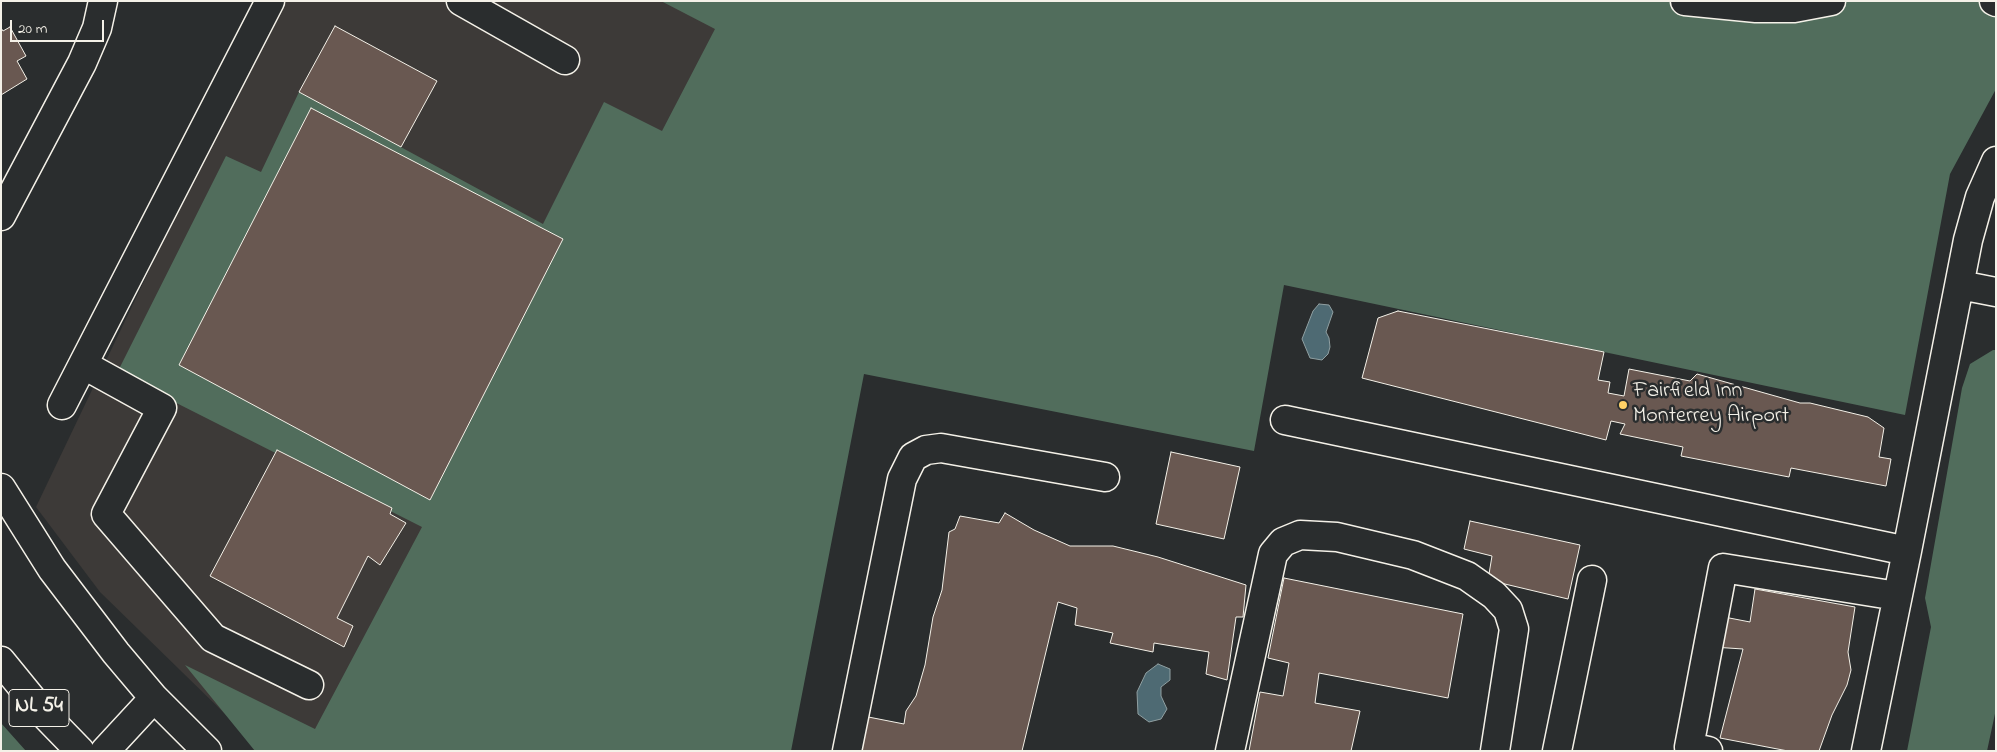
<!DOCTYPE html>
<html>
<head>
<meta charset="utf-8">
<style>
  body { margin:0 }
  #map { position:relative; width:1997px; height:752px; overflow:hidden; background:#2a2d2e; font-family:"Indie Flower",sans-serif }
  canvas { display:block }
  .frame { position:absolute; inset:0; border:2px solid #f4f1e8; pointer-events:none }
  .scale { position:absolute; left:10px; top:20px; width:94px; height:22px; box-sizing:border-box; border:2px solid #f4f1e8; border-top:0; padding-left:6px; font-size:15px; line-height:18px; white-space:nowrap; color:#f4f1e8; -webkit-text-stroke:4px #2a2d2e; paint-order:stroke }
</style>
</head>
<body>
<div id="map">
<canvas width="1997" height="752"></canvas>
<div class="frame"></div>
<div class="scale">20 m</div>
</div>
<script>
const ctx = document.querySelector('canvas').getContext('2d');
ctx.lineJoin = 'round';
function fill(path, color) {
  ctx.fillStyle = color;
  ctx.fill(path, 'evenodd');
}
function shape(rows) {
  const path = new Path2D();
  for (const r of rows) {
    path.moveTo(r[0], r[1]);
    for (let i = 2; i < r.length; i += 2) path.lineTo(r[i], r[i + 1]);
  }
  return path;
}
function stroke(path, color, width, dash) {
  ctx.strokeStyle = color;
  ctx.lineWidth = width;
  ctx.lineCap = dash ? 'butt' : 'round';
  ctx.setLineDash(dash || []);
  ctx.stroke(path);
}
function write(font, color, halo, rows, align = 'center') {
  ctx.font = font + ' "Indie Flower",sans-serif';
  ctx.lineWidth = 5;
  ctx.setLineDash([]);
  ctx.textBaseline = 'middle';
  ctx.strokeStyle = halo;
  ctx.fillStyle = color;
  for (const [text, x, y, turn = 0] of rows) {
    ctx.save();
    ctx.translate(x, y);
    ctx.rotate((+turn || 0) * Math.PI / 180);
    ctx.textAlign = isNaN(turn) ? turn : align;
    if (halo) ctx.strokeText(text, 0, 0);
    ctx.fillText(text, 0, 0);
    ctx.restore();
  }
}
fill(shape([
  [278,1,742,1,332,751,263,751,100,592,36,507]
]), '#3d3a38');
fill(shape([
  [661,1,1996,1,1996,89,1950,174,1905,415,1284,285,1254,451,864,374,791,751,255,751,185,665,315,729,422,527,117,373,226,156,261,172,299,92,543,224,604,102,662,131,715,29],
  [1993,350,1996,350,1996,709,1987,751,1907,751,1931,627,1925,598,1962,388,1970,364],
  [1,723,26,751,1,751]
]), '#516d5c');
const water = shape([
  [1319,304,1329,305,1333,312,1326,332,1329,338,1330,347,1328,354,1322,360,1310,358,1302,339,1313,311,1319,304],
  [1158,664,1170,669,1170,680,1161,687,1161,696,1167,709,1161,719,1149,722,1138,714,1137,692,1146,673,1158,664]
]);
fill(water, '#4e6a73');
stroke(water, '#90a0a2', 1);
const building = shape([
  [335,26,437,81,401,147,299,92,335,26],
  [10,27,26,56,17,61,27,79,1,95,1,28,3,31,10,27],
  [311,108,563,239,430,500,179,365,311,108],
  [1398,311,1604,352,1598,380,1610,382,1608,393,1624,396,1629,369,1690,381,1697,374,1800,403,1810,403,1868,417,1884,428,1879,457,1891,459,1886,486,1791,468,1789,477,1681,456,1683,447,1620,434,1625,424,1611,421,1606,440,1362,378,1378,318,1398,311],
  [277,450,392,508,390,514,406,523,380,565,368,556,337,618,353,626,344,647,210,576,277,450],
  [1171,452,1240,467,1224,539,1156,524,1171,452],
  [1005,513,1034,530,1070,546,1113,546,1158,557,1246,585,1243,617,1236,617,1227,680,1206,674,1209,652,1154,643,1153,652,1110,643,1113,633,1075,625,1077,608,1058,602,1022,751,838,751,843,712,904,724,906,711,916,696,925,665,933,617,942,590,949,532,955,529,960,516,999,523,1005,513],
  [1470,521,1580,545,1568,599,1488,580,1492,556,1464,549,1470,521],
  [1284,578,1463,614,1448,698,1319,673,1315,703,1360,711,1351,751,1249,751,1260,692,1283,696,1289,663,1268,658,1284,578],
  [1755,589,1855,607,1848,652,1851,670,1847,685,1832,715,1819,751,1788,751,1720,738,1743,649,1713,647,1719,616,1750,622,1755,589]
]);
fill(building, '#695851');
stroke(building, '#f4f1e8', 1);
const minor = shape([
  [461,1,565,60],
  [1685,1,1756,8,1794,8,1831,1],
  [1994,1,1996,2],
  [1,216,82,63,97,28,103,1],
  [1960,285,1996,292],
  [84,365,162,408,106,514,213,638,309,685],
  [62,405,270,1],
  [1285,420,1907,551],
  [1,488,52,569,116,653,154,698,207,751],
  [105,751,154,698],
  [847,751,902,479,913,457,926,450,941,448,1105,477],
  [1230,751,1273,554,1283,542,1300,535,1337,537,1413,555,1467,576,1494,595,1508,610,1514,629,1495,751],
  [1557,751,1592,580],
  [1708,751,1689,747,1723,568,1897,596],
  [1866,751,1907,551,1968,240,1980,197,1996,161]
]);
const highway = shape([
  [1,661,45,715,80,751]
]);
stroke(minor, '#f4f1e8', 31);
stroke(highway, '#f4f1e8', 31);
stroke(minor, '#2a2d2e', 28);
stroke(highway, '#2a2d2e', 28);
for (const [x, y, r, color] of [
  [1623,405,5,"#ffd166"]
]) {
  const dot = new Path2D();
  dot.arc(x, y, r, 0, 2 * Math.PI);
  ctx.fillStyle = color;
  ctx.fill(dot);
  stroke(dot, '#2a2d2e', 2);
}
for (const [x, y, w] of [
  [39,708,60]
]) {
  const box = new Path2D();
  box.roundRect(x - w / 2, y - 18.5, w, 37, 4);
  ctx.fillStyle = '#2a2d2e';
  ctx.fill(box);
  stroke(box, '#f4f1e8', 1);
}
write('bold 21px', '#f4f1e8', null, [
  ["NL 54",39,708]
]);
write('22px', '#f4f1e8', '#2a2d2e', [
  ["Fairfield Inn",1633,392],
  ["Monterrey Airport",1633,417]
], 'left');
</script>
</body>
</html>
